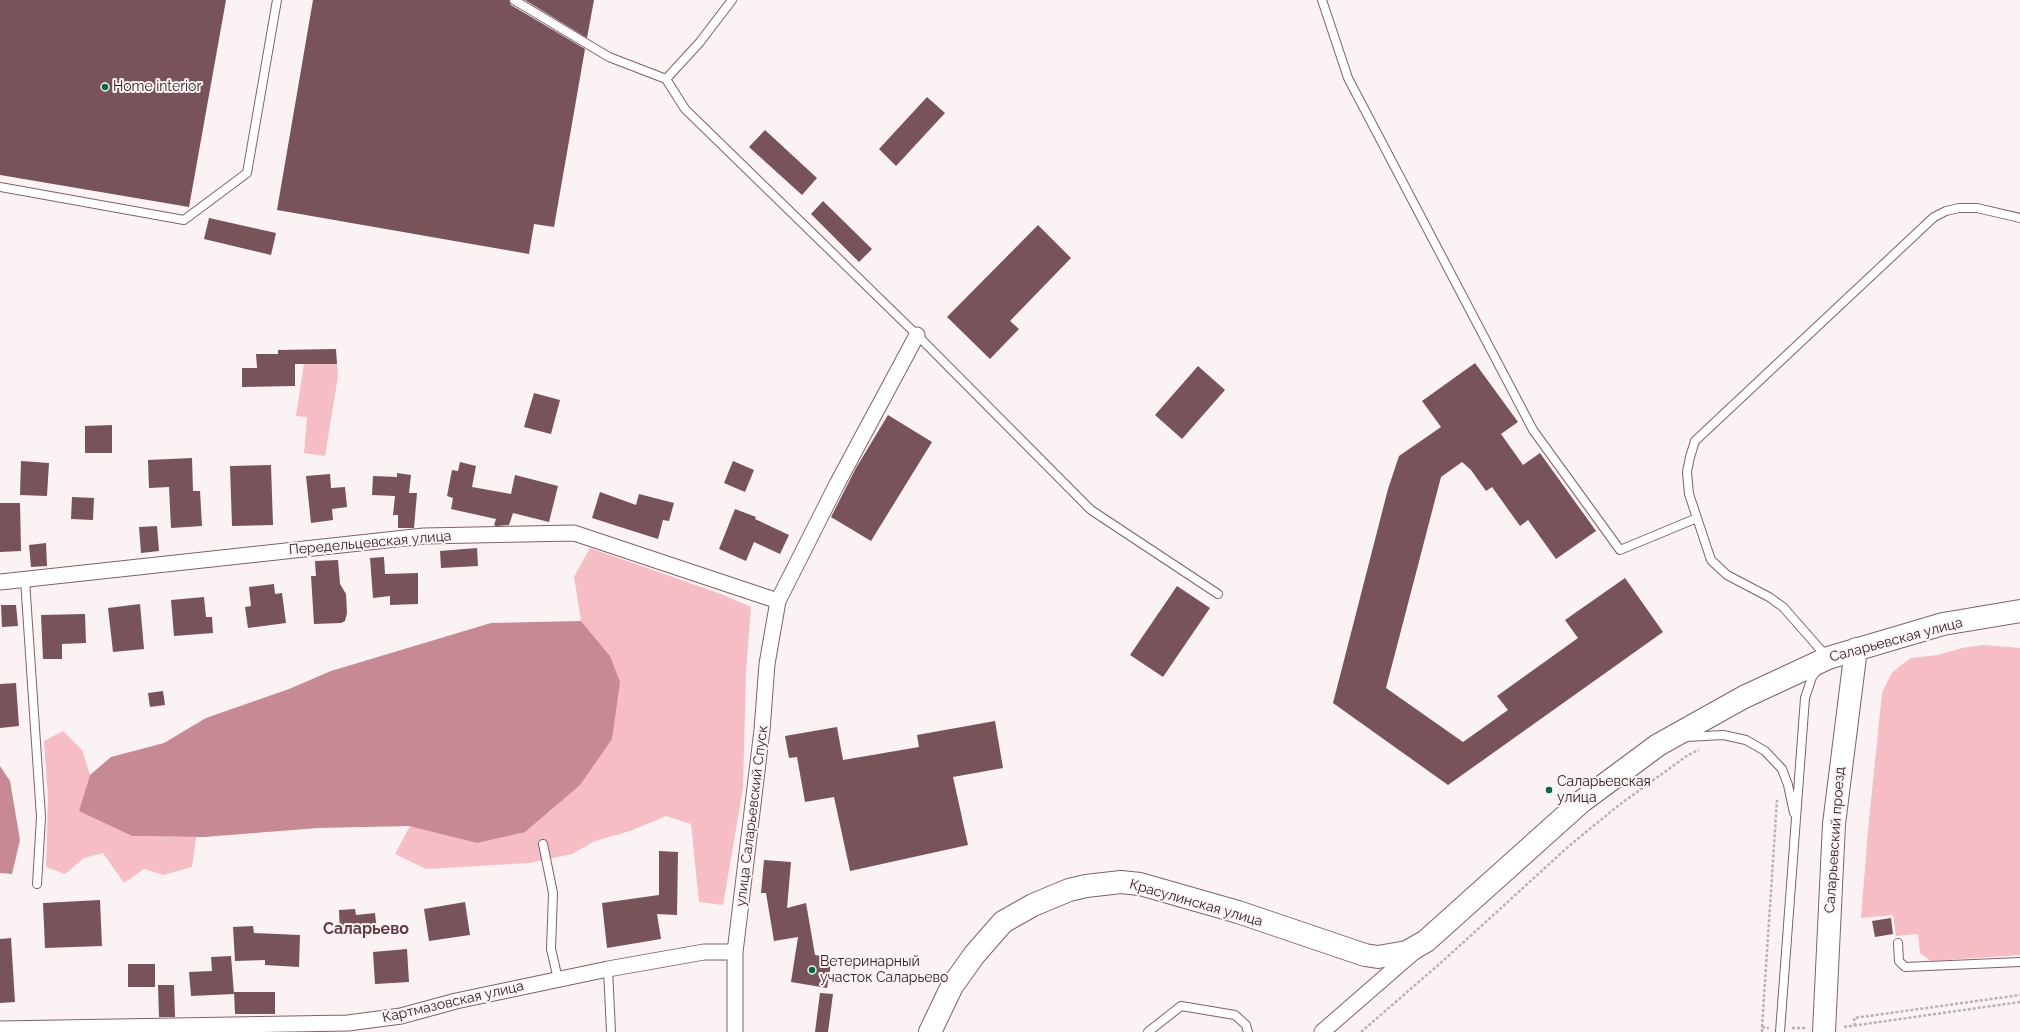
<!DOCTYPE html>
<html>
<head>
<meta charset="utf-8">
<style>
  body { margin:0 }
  canvas { display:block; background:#fbf2f3 }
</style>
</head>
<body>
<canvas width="2020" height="1032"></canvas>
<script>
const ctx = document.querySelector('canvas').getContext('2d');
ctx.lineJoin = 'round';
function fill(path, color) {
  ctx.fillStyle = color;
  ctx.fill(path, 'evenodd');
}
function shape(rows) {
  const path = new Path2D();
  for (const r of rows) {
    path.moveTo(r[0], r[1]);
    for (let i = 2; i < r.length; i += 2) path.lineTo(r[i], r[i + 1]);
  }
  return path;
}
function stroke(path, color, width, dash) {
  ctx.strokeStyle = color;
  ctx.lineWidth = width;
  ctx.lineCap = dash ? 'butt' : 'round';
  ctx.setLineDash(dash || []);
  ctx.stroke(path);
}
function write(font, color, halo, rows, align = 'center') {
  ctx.font = font + ' Raleway,sans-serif';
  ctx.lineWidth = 4;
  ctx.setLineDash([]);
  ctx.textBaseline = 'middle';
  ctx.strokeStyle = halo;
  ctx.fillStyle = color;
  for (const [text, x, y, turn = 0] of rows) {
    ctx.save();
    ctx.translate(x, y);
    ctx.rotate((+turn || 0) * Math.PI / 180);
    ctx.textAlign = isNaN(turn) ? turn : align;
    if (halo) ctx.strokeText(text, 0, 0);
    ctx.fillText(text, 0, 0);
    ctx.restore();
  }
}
fill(shape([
  [304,364,337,364,338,376,325,456,304,453,307,417,296,416],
  [590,548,721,594,751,607,746,671,743,788,723,905,699,902,691,824,666,816,630,831,595,841,572,854,529,863,426,869,395,854,410,826,477,843,610,656,581,621,574,577],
  [1983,645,2020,648,2020,955,1931,961,1920,953,1918,934,1896,936,1893,915,1861,918,1868,830,1882,693,1891,674,1901,665,1911,658,1938,655,1962,648],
  [63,731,82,750,90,775,80,811,132,836,196,837,192,867,163,875,144,869,124,883,103,853,84,858,65,874,46,867,48,798,44,741]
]), '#f7bdc5');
fill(shape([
  [581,621,610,656,620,682,612,739,580,785,525,832,477,843,409,826,318,828,204,837,132,836,79,811,90,775,111,757,164,743,206,718,289,689,331,671,491,623],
  [0,766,10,781,20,840,12,874,0,873]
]), '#c78993');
fill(shape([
  [0,0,226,0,189,207,0,175],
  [313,0,509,0,511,5,585,49,554,227,534,224,529,254,277,210],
  [525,0,594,0,587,38],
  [927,97,945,113,896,166,879,149],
  [765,130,817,178,802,195,749,147],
  [823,201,872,249,859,262,811,214],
  [209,218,276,233,271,255,204,239],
  [1038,225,1071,258,1010,321,1019,329,990,359,947,317],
  [336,349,337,364,295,364,295,386,242,387,242,368,257,368,256,354,278,354,278,350],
  [1475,363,1518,422,1501,434,1523,465,1540,453,1596,531,1556,559,1528,520,1520,526,1492,487,1486,491,1471,470,1462,462,1441,477,1386,688,1463,742,1508,710,1497,696,1578,638,1565,620,1625,578,1663,632,1448,785,1333,703,1388,489,1399,456,1441,427,1422,401],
  [1198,366,1225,390,1182,439,1155,415],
  [534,393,560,400,551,434,524,427],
  [888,415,932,442,871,541,831,517,856,468],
  [112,425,112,453,85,453,85,426],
  [192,458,193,491,200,491,202,526,171,528,169,487,149,488,148,460],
  [21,461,49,463,47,496,20,495],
  [733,461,754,470,745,492,724,483],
  [460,462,476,466,472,487,511,494,515,475,558,486,549,522,513,513,509,525,496,526,494,525,496,519,451,509,453,498,447,496,452,470,458,471],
  [271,465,273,525,232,526,230,466],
  [397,473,411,475,409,493,417,493,414,528,398,528,398,515,393,515,395,496,372,495,373,476,397,477],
  [330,474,331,488,345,487,347,507,332,509,333,520,311,523,306,476],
  [600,492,636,505,639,494,674,503,669,521,663,520,658,539,592,518],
  [72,497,94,498,93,520,71,519],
  [0,503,20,503,21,551,0,552],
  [735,509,756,517,755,519,789,535,780,554,754,542,746,561,719,549],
  [157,526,159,551,141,553,139,527],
  [46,543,47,566,31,567,29,545],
  [477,548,478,566,441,568,440,551],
  [384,557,385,574,418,573,418,604,390,605,390,596,373,598,370,558],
  [338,560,340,584,346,594,347,613,345,621,341,623,314,624,311,576,316,576,315,561],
  [274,584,275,594,282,593,286,623,248,628,245,607,251,606,249,587],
  [1177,586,1210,608,1163,677,1130,655],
  [204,597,206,617,212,617,213,633,174,636,171,600],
  [140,604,144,649,113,652,108,608],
  [1,605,16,605,18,626,2,627],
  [85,614,86,643,62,644,62,659,43,659,41,615],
  [16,683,19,726,0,728,0,684],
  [163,691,165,705,150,707,148,693],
  [995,721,1003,768,953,777,968,845,850,871,834,797,805,802,797,757,789,758,785,736,837,727,843,760,919,747,917,735],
  [659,851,678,852,677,915,657,914,661,939,607,948,602,903,659,895],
  [764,860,791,862,787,908,806,903,815,955,832,958,827,988,791,982,798,937,774,941,766,893,761,893],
  [100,900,102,946,45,948,43,903],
  [465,902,470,935,429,941,424,909],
  [355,909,356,915,375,913,377,931,340,934,339,910],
  [1891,918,1893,934,1875,937,1872,921],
  [253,926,254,933,300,935,299,967,265,965,265,960,235,961,233,927],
  [11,938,15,1002,0,1003,0,939],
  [407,949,409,982,375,984,373,952],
  [231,956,234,994,191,996,189,972,212,971,211,957],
  [128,964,155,964,155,987,128,987],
  [158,985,174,985,175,1017,159,1017],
  [234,992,275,992,275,1014,235,1014],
  [820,993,833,994,828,1032,815,1032]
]), '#785359');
const lane = shape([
  [514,0,609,57,666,79],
  [732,0,700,42,666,79,685,109,917,335,1091,510,1218,594],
  [1322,0,1348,78,1533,430,1620,550,1697,518],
  [0,187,184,220,247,173,277,0],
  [25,580,41,817,37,884],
  [1827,657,1783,607,1769,597,1727,575,1711,560,1689,494,1687,472,1690,457,1695,441,1934,217,1946,211,1959,208,1977,208,2020,218],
  [1686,737,1723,735,1746,740,1765,751,1782,769,1788,785,1794,813],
  [543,844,553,893,551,949,558,979],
  [1898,943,1899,961,1905,967,2020,962],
  [608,969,611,1032],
  [1148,1032,1181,1006,1235,1015,1246,1025,1248,1032],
  [1780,1032,1805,698,1812,677,1818,669]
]);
const street = shape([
  [0,582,424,536,574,533,778,601],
  [0,1029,348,1023,401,1016,456,1001,608,969,704,952,735,952],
  [735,1032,735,952,762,730,767,664,778,601,837,484,917,335],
  [1322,1032,1415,951]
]);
const secondary = shape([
  [930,1032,952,986,975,954,1003,922,1033,905,1069,890,1086,886,1121,882,1140,884,1238,912,1365,955,1378,957,1407,952,1426,941,1581,802,1658,745,1744,697,1828,658,1943,624,2020,611],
  [1824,1032,1834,824,1856,649]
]);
stroke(lane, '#856065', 10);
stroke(street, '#856065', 17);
stroke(secondary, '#856065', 24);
stroke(shape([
  [1855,1026,1854,1018,2020,995],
  [1762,1027,1777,800],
  [1844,1027,2020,1002],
  [1792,1028,1805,1028],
  [1361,1032,1444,960,1569,846,1619,805,1688,755,1699,750],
  [1762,1032,1762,1027,1769,1028]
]), '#bcb1b3', 2.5, [3, 2]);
stroke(lane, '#fff', 8);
stroke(street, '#fff', 15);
stroke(secondary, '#fff', 22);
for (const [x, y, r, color] of [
  [105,87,4,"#016d45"],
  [1549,790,4,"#016d45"],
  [812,970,4,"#016d45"]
]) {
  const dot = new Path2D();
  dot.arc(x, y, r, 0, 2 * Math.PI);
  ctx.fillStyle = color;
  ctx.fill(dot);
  stroke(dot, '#fbf2f3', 1.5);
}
write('14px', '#302023', '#fbf2f3', [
  ["Home interior",113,87],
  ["Саларьевская",1557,782],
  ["улица",1557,798],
  ["Ветеринарный",820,962],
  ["участок Саларьево",820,978]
], 'left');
write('14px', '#302023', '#fbf2f3', [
  ["Передельцевская улица",370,543,-5],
  ["Саларьевская улица",1896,640,-15],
  ["улица Саларьевский Спуск",752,816,-83],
  ["Саларьевский проезд",1835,840,-86],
  ["Красулинская улица",1196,903,16],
  ["Картмазовская улица",453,1002,-13]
]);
write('bold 16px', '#603d43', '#fbf2f3', [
  ["Саларьево",366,929]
]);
</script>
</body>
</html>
